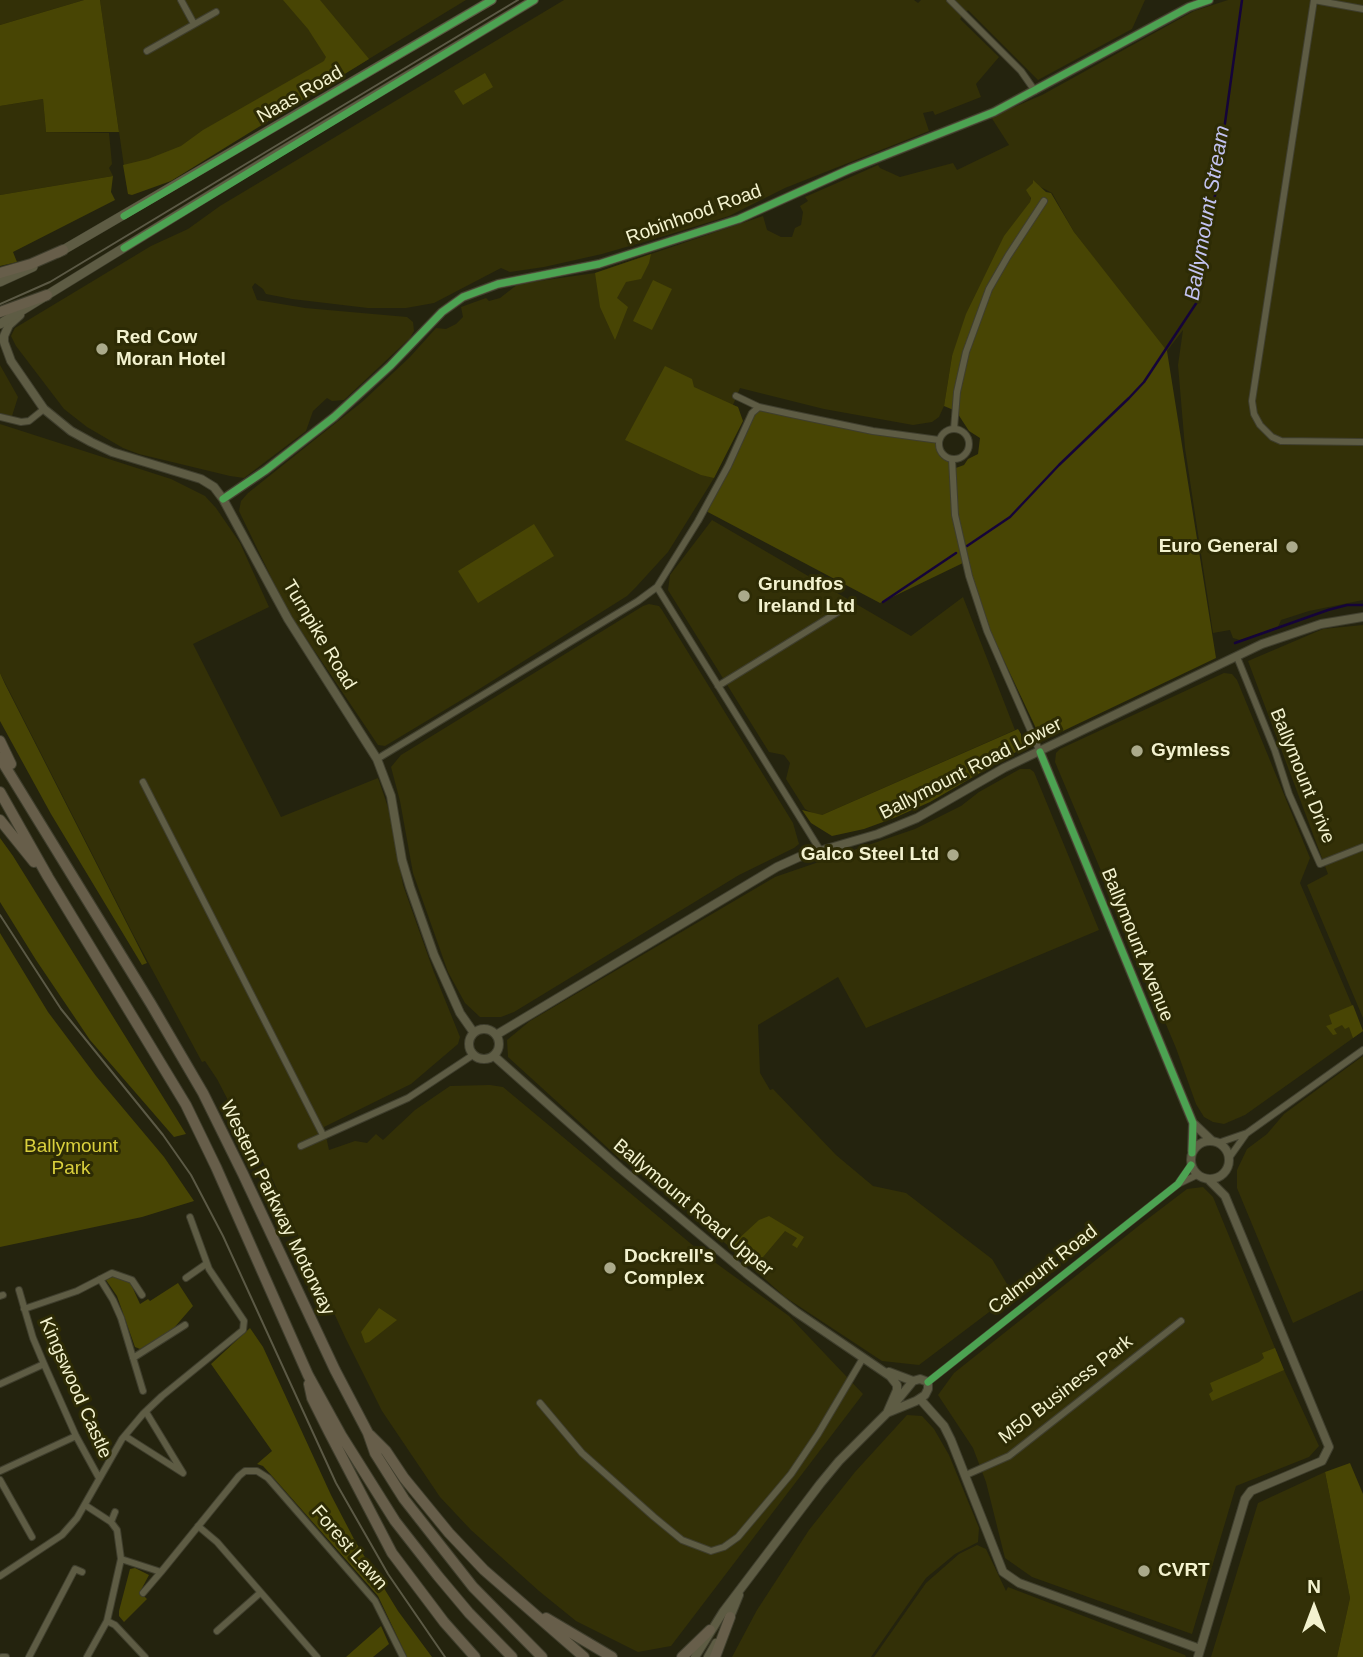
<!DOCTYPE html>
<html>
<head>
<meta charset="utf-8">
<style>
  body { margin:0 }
  #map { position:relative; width:1363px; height:1657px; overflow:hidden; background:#24230e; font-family:Arial,sans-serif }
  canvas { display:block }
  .north { position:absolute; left:1279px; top:1573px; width:70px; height:70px; -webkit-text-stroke:5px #2d2b05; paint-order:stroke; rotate:0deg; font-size:19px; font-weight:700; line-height:28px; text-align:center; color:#f3f2cf }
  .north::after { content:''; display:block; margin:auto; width:24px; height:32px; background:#f3f2cf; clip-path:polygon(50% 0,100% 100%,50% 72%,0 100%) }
</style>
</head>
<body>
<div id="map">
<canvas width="1363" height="1657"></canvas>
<div class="north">N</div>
</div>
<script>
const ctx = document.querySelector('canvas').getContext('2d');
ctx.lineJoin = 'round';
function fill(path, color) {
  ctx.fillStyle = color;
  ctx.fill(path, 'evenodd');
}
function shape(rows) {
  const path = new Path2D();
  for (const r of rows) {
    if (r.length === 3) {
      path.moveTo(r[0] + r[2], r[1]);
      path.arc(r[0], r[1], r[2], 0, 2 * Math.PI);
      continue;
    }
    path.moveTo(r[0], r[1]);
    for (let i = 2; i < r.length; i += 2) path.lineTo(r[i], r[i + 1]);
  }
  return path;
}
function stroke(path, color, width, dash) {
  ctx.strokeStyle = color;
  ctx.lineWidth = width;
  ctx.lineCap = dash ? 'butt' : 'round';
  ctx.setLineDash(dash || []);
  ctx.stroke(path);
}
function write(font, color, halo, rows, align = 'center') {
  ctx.font = font + ' Arial,sans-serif';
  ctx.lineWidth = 6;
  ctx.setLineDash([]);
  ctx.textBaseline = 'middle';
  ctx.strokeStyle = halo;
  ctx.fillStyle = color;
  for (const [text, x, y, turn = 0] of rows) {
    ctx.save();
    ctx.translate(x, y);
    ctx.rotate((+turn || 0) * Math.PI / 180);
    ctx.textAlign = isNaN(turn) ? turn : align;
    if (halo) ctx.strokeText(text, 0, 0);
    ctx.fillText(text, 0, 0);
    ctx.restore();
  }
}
fill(shape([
  [0,0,84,0,0,25],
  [100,0,466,0,237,139,128,194],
  [564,0,914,0,918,3,921,0,1145,0,1132,29,1038,80,968,10,960,19,999,57,976,84,981,97,935,115,933,111,923,113,929,131,785,188,729,216,671,234,602,254,544,267,510,272,501,268,434,303,406,308,368,308,292,299,266,294,263,289,255,283,252,287,257,300,305,308,407,317,413,322,414,331,410,338,344,400,332,401,327,398,313,411,306,431,244,478,230,476,139,454,123,448,87,427,64,409,16,346,11,336,15,328,151,246,188,229,220,206],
  [1228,0,1363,0,1363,600,1309,611,1281,620,1278,627,1240,640,1233,638,1230,630,1213,633,1185,448,1178,365,1183,330,1167,351,1159,344,1074,232,1052,193,1033,183,1030,202,952,356,944,406,939,417,932,422,913,425,824,409,740,388,733,405,738,407,742,420,714,478,668,552,636,587,627,596,473,693,385,746,378,745,287,610,239,511,241,501,248,493,362,402,410,357,436,328,446,329,456,324,463,317,461,307,486,298,489,301,500,298,518,284,595,273,763,216,767,230,781,237,792,237,795,228,801,225,803,212,800,206,808,201,805,197,878,165,880,168,900,177,953,163,957,170,1009,145,991,117,1042,95,1194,11],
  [43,99,46,132,109,133,112,164,109,168,113,176,0,195,0,106],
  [0,365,18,397,12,416,0,413],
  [0,424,171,479,205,496,216,508,240,543,269,607,193,644,281,817,378,778,391,816,403,885,433,970,460,1037,458,1044,411,1084,324,1127,329,1150,355,1141,367,1143,376,1134,383,1140,415,1110,450,1086,490,1085,503,1087,702,1253,789,1316,863,1394,671,1646,638,1652,576,1621,539,1591,471,1530,440,1497,382,1411,345,1337,270,1174,243,1129,217,1079,205,1061,202,1062,134,936,0,673],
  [712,520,911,636,963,597,1015,730,822,815,816,815,805,809,786,779,790,763,784,755,769,752,668,590,670,575],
  [649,604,659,606,662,610,793,823,799,844,794,848,739,875,514,1012,501,1017,480,1017,465,1003,448,972,413,873,400,801,391,767,401,755,643,606],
  [1363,625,1363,1018,1307,885,1328,874,1248,661,1323,629],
  [1224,673,1232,674,1237,680,1310,858,1300,883,1363,1031,1245,1115,1224,1124,1213,1122,1204,1117,1196,1104,1176,1048,1055,762,1056,753,1060,749],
  [1020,769,1030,769,1034,772,1099,930,866,1028,838,977,758,1025,760,1073,770,1090,773,1089,836,1155,873,1186,906,1193,992,1259,1013,1294,919,1365,882,1361,785,1297,657,1182,625,1157,621,1160,508,1057,507,1040,530,1021,775,877,915,829,961,806,979,792],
  [1363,1056,1363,1290,1293,1323,1237,1188,1237,1170,1247,1149,1267,1134,1284,1114],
  [1203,1187,1213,1197,1284,1370,1319,1446,1309,1457,1236,1486,1192,1634,1032,1577,1005,1558,986,1482,973,1448,938,1395,954,1373,1141,1224,1187,1189],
  [907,1415,922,1416,934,1429,949,1455,979,1528,978,1542,955,1554,926,1578,871,1657,732,1657,757,1610,809,1530,855,1472],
  [1325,1472,1350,1598,1337,1657,1211,1657,1258,1503],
  [977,1545,986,1549,1006,1591,1008,1587,1185,1655,1186,1657,874,1657,926,1583,959,1554]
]), '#333007');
fill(shape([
  [84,0,100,0,119,132,46,132,43,99,0,106,0,25],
  [283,0,320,0,369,59,171,181,132,195,128,194,123,165,148,159,181,146,203,130,324,61,326,57,308,29],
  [485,73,493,87,463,105,454,91],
  [113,176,111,192,115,200,13,252,17,262,0,266,0,195],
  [1033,180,1046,192,1051,193,1074,232,1167,351,1216,658,1042,741,991,633,965,562,880,603,704,510,754,409,939,440,940,450,949,458,953,469,964,465,968,459,978,454,980,438,969,431,956,411,944,406,952,356,966,314,1004,236,1030,202,1031,198,1026,190,1033,183],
  [651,254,649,263,641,279,626,282,617,298,628,307,615,340,600,307,595,273],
  [653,280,672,289,652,330,633,321],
  [665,366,692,379,694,387,738,407,743,421,714,478,701,475,625,440],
  [534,524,554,556,478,603,458,571],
  [0,673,5,684,147,963,142,965,51,814,0,721],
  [1018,729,1021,734,1022,745,1016,752,930,802,894,818,864,829,832,836,811,823,802,810,822,815],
  [0,838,13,856,186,1134,174,1137,90,1040,36,960,0,902],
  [0,933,48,1012,96,1076,164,1157,194,1201,142,1217,0,1247],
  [1353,1005,1363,1031,1353,1038,1349,1027,1345,1029,1342,1025,1334,1029,1337,1034,1333,1035,1326,1026,1332,1024,1329,1015],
  [769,1216,804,1237,797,1248,792,1245,797,1238,785,1231,763,1257,755,1258,749,1262,734,1252,734,1243,759,1220],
  [114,1276,130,1282,140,1304,148,1299,150,1301,178,1283,193,1306,173,1329,140,1349,135,1347,117,1296,106,1280],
  [379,1308,397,1320,369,1342,365,1343,361,1332],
  [250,1328,263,1347,331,1495,355,1541,398,1611,432,1657,407,1657,378,1596,272,1476,263,1466,257,1464,272,1451,211,1364],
  [1275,1348,1284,1370,1212,1401,1209,1394,1213,1391,1210,1383,1259,1362,1264,1358,1262,1353],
  [1350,1463,1363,1494,1363,1657,1337,1657,1350,1598,1325,1472],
  [135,1568,149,1575,140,1592,147,1599,124,1622,119,1616,119,1611,130,1569],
  [381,1626,389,1644,373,1657,346,1657]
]), '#484504');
stroke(shape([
  [967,546,1010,517,1059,465,1129,398,1144,382,1197,302,1203,282,1242,0],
  [883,602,956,553],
  [1235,643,1328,610,1347,605,1363,605]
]), '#150439', 2.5);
const minor = shape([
  [181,0,194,24],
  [950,0,1021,71,1035,91],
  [1363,9,1314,0,1252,401,1254,414,1260,425,1272,437,1281,441,1363,442],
  [147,51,216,12],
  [736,396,759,407,791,414,873,431,939,440],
  [0,417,21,422,29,421,44,409],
  [954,429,957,392,966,352,989,289,1008,256,1044,201],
  [954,444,15],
  [952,459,955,515,969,576,987,631,1040,752],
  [657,587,820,850],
  [1237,657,1275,751,1289,794,1320,864,1363,847],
  [718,686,851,604],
  [377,759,638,601,657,587,698,521,728,466,752,413,759,407],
  [143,782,323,1135],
  [1218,1143,1247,1133,1363,1050],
  [301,1146,408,1098,473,1055],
  [1229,1158,1246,1134],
  [1179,1182,1191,1165],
  [186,1278,206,1264],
  [100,1279,113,1300,121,1318,143,1391],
  [19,1290,33,1338,44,1364,76,1436,99,1478],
  [0,1296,3,1295],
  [24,1309,77,1291,112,1273,132,1280,142,1295],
  [133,1358,185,1325],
  [928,1382,1178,1184,1197,1175],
  [0,1384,44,1364],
  [540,1403,582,1453,654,1517,682,1540,711,1551,724,1547,738,1537,791,1474,818,1434,863,1358],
  [125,1436,183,1473,146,1412],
  [0,1471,76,1436],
  [966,1475,1009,1456,1181,1321],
  [0,1480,32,1537],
  [85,1505,111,1522,117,1530,121,1559,107,1621,87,1657],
  [111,1522,115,1512],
  [198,1526,217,1542,317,1657],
  [121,1559,161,1572,239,1476,245,1471,257,1471,268,1478,375,1601,403,1657],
  [0,1576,62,1535,77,1518,122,1439,143,1414,162,1396,243,1330,244,1321,209,1269,190,1217],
  [143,1593,161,1572],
  [107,1621,115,1625,145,1657],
  [217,1631,260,1593],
  [2,1657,6,1657],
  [29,1657,75,1569,82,1572]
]);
const tertiary = shape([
  [20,315,9,325,4,336,4,342,11,361,44,409,71,431,91,442,112,452,201,479,214,487,223,499,288,619,377,759,391,796,402,860,410,887,434,955,460,1013,474,1033],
  [223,499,266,470,334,417,390,366,442,312,463,297,498,284,599,264,739,219,850,169,994,112,1189,7,1209,0],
  [1040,752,1193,1123,1212,1141],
  [484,1044,15],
  [496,1035,777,867,799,857,878,834,917,818,1004,768,1262,644,1321,624,1363,617],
  [494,1056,620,1168,746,1273,796,1312,890,1376,897,1385,897,1390,887,1413],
  [1210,1160,19],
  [1192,1151,1193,1123],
  [889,1372,913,1381,920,1379,928,1382,928,1389,925,1395,916,1401,889,1412],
  [920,1399,944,1426,951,1440,1003,1572,1019,1583,1200,1649],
  [728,1622,739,1595],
  [695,1657,723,1612,820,1484,839,1461,887,1413,913,1381],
  [708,1657,716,1643],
  [1198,1657,1245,1499,1251,1491,1322,1461,1329,1447,1225,1196,1208,1179]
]);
const secondary = shape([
  [58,253,492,0],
  [0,282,33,267],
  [0,324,278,153,534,0]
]);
const motorway = shape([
  [0,273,31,264,63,250],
  [0,312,47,295],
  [0,741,11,764],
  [0,758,151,1004,203,1093,243,1174,335,1370,368,1433,375,1453,404,1499,473,1587,542,1657],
  [0,792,48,877,186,1105,216,1167,308,1375,341,1435,395,1521,438,1576,469,1613,512,1657],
  [0,820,34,862],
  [309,1384,312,1398,329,1432,392,1553,444,1622,475,1657],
  [370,1435,386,1451,404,1478,449,1533,484,1570,584,1657],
  [546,1618,612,1657],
  [682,1657,710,1630],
  [715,1657,730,1617]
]);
stroke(minor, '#3f3e2d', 8);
stroke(tertiary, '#3f3e2d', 10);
stroke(secondary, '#3f3e2d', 10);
stroke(motorway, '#3f3e2d', 12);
stroke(minor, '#5e5c44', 6);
stroke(tertiary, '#5e5c44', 8);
stroke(secondary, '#5e5c44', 9);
stroke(motorway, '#675e4a', 10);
stroke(shape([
  [0,304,50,282,518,0],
  [0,915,61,1009,163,1135,191,1175,223,1236,336,1483,388,1574,445,1657]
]), '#5b5945', 2);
stroke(shape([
  [124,216,492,0],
  [124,248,534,0],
  [223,499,266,470,334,417,390,366,442,312,463,297,498,284,599,264,739,219,850,169,994,112,1189,7,1209,0],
  [1040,752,1193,1123,1192,1153],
  [928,1382,1178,1184,1191,1165]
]), '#4ca352', 7);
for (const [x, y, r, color] of [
  [102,349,7,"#abaa8b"],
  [1292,547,7,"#abaa8b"],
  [744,596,7,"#abaa8b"],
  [1137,751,7,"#abaa8b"],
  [953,855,7,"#abaa8b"],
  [610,1268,7,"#abaa8b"],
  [1144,1571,7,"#abaa8b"]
]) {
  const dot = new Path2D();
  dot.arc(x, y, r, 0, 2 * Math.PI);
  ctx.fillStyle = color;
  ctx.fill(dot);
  stroke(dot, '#2d2b05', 2.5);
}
write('19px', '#f3f2cf', '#2d2b05', [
  ["Naas Road",300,95,-30],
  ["Robinhood Road",694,215,-20],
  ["Turnpike Road",319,635,59],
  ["Ballymount Road Lower",971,769,-27],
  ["Ballymount Drive",1302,776,68],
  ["Ballymount Avenue",1137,945,68],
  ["Western Parkway Motorway",277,1208,64],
  ["Ballymount Road Upper",693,1208,40],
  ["Calmount Road",1043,1270,-38],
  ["Kingswood Castle",75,1388,66],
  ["M50 Business Park",1066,1390,-38],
  ["Forest Lawn",349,1548,49]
]);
write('bold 19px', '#f3f2cf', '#2d2b05', [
  ["Red Cow",116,338],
  ["Moran Hotel",116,360],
  ["Euro General",1278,547,"right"],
  ["Grundfos",758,585],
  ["Ireland Ltd",758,607],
  ["Gymless",1151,751],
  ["Galco Steel Ltd",939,855,"right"],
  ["Dockrell's",624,1257],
  ["Complex",624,1279],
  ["CVRT",1158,1571]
], 'left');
write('19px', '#dad03d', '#2d2b05', [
  ["Ballymount",71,1147],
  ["Park",71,1169]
]);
write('italic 21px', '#c3c3f1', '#2d2b05', [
  ["Ballymount Stream",1208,213,-80]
]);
</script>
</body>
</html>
